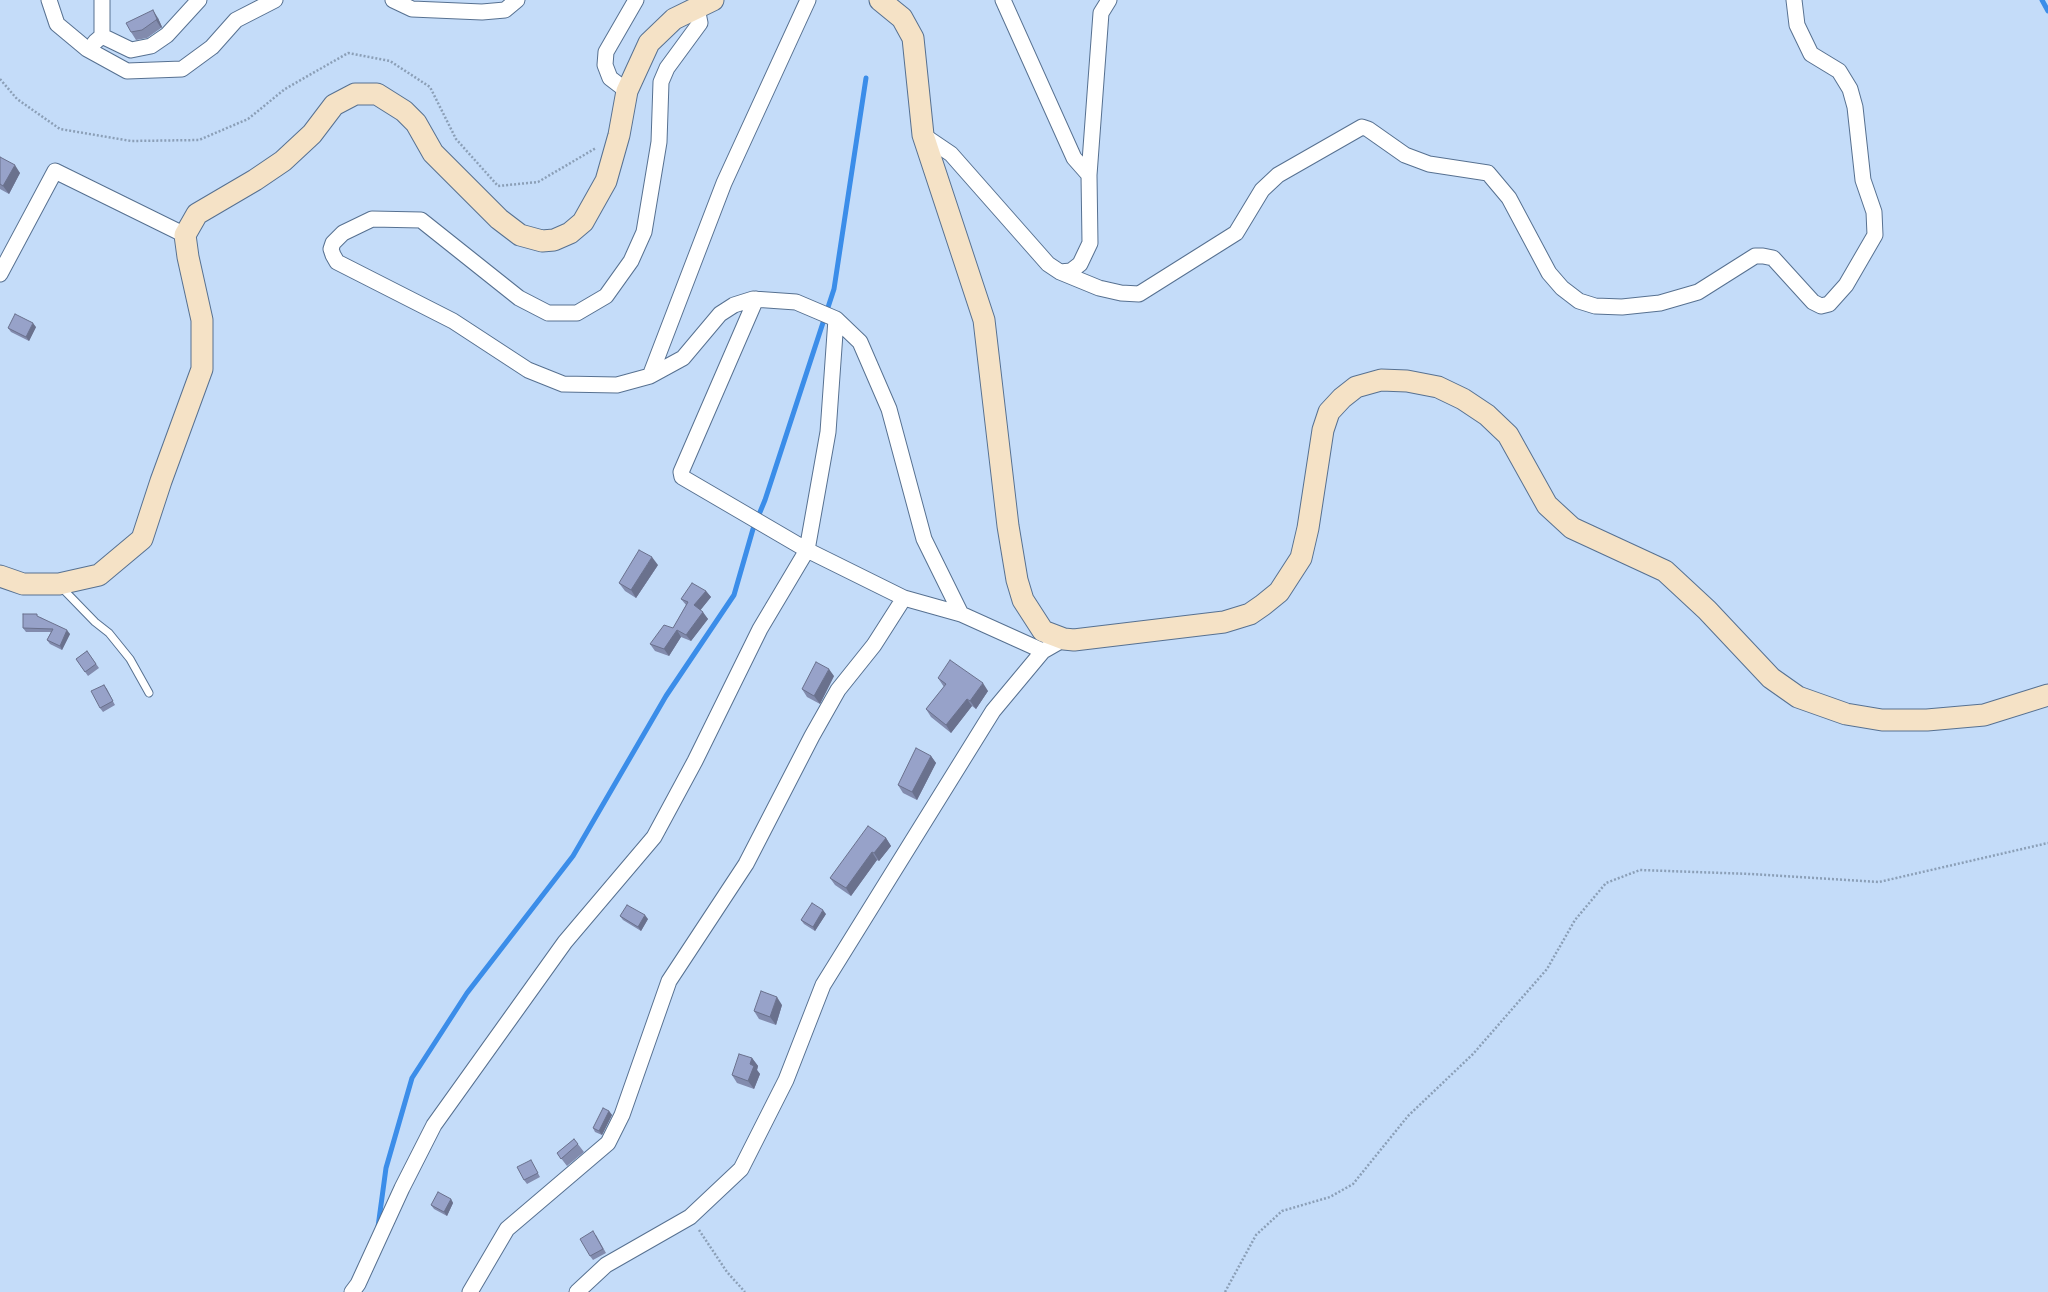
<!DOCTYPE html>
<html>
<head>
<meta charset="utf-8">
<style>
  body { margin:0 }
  canvas { display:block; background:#c4dcf9 }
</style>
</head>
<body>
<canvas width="2048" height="1292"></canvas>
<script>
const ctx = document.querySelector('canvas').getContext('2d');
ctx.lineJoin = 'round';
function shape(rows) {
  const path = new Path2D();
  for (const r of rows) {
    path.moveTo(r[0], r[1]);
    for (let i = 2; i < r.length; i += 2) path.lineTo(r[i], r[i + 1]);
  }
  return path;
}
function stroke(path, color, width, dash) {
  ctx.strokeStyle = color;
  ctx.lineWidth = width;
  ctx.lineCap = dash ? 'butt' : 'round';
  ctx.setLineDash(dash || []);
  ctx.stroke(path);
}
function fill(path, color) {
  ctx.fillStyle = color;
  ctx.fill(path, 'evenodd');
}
stroke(shape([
  [2042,0,2048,11],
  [378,1227,386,1168,412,1078,467,993,573,856,666,696,734,595,753,529,765,500,834,289,866,78]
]), '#3b8de9', 5);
const lane = shape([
  [60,586,95,622,109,633,130,659,149,693]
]);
const street = shape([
  [49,0,57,24,87,49,127,71,182,69,212,47,236,20,275,0],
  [393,0,412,9,482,12,505,10,517,0],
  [1003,0,1074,158,1089,175],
  [697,8,700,23,667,68,661,82,659,142,644,232,631,261,606,296,577,313,548,313,519,298,421,220,372,219,343,233,333,243,331,249,333,255,337,262,453,321,528,370,563,384,617,385,650,376,683,358,720,314,734,305,753,299,796,302,836,319,860,342,889,409,924,539,961,614],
  [102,36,131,50,151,46,167,35,199,0],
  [95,42,102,36,102,0],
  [627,91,610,78,605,65,606,52,636,0],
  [923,135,951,154,1048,264,1060,272,1099,288,1121,293,1139,294,1236,233,1262,190,1278,175,1362,127,1368,129,1405,155,1429,164,1488,173,1509,198,1549,273,1562,288,1579,301,1595,306,1622,307,1660,303,1698,292,1755,256,1763,256,1773,258,1813,302,1821,306,1829,304,1846,285,1875,235,1874,212,1863,180,1855,107,1850,89,1839,71,1811,54,1797,25,1794,0],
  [1060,272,1071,271,1080,264,1090,243,1089,175,1101,13,1109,0],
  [0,274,55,171,185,235],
  [756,299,681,472,682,477,807,550,904,598,961,614,1043,651],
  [650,376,724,183,808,0],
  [352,1292,358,1284,402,1188,434,1125,565,942,654,837,695,761,760,629,807,550,828,432,836,319],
  [470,1292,507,1229,608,1143,622,1115,669,981,746,864,812,736,838,690,874,645,904,598],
  [577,1292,606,1265,690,1217,741,1169,786,1080,823,985,993,711,1043,651,1064,639]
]);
const secondary = shape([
  [880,0,902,18,913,38,923,135,984,320,1008,526,1017,580,1023,600,1043,631,1064,639,1074,640,1224,622,1250,614,1263,605,1279,592,1301,558,1308,528,1323,430,1329,412,1342,398,1356,387,1381,380,1407,381,1438,387,1463,399,1487,415,1508,435,1547,505,1572,528,1665,571,1707,610,1771,678,1798,697,1846,714,1882,720,1927,720,1984,715,2048,695],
  [0,576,23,584,59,584,99,575,142,539,161,481,202,369,202,320,188,257,185,235,197,214,255,180,283,161,312,134,334,105,355,94,377,94,404,111,416,123,433,153,499,219,520,235,542,241,554,240,570,233,583,222,606,181,619,135,627,91,649,43,674,19,713,0]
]);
stroke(lane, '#577191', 9);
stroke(street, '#577191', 17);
stroke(secondary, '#577191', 23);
stroke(shape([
  [0,79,17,99,60,129,131,141,199,140,248,119,285,89,348,53,390,61,430,87,456,139,498,186,538,182,596,148],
  [699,1230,727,1272,745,1292],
  [1225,1292,1256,1235,1282,1211,1330,1197,1353,1184,1408,1116,1473,1054,1547,969,1575,920,1606,883,1640,870,1751,874,1879,882,2048,843]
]), '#8b9fb7', 2.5, [2, 2]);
stroke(lane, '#fff', 7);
stroke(street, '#fff', 15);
stroke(secondary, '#f5e2c6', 21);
fill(shape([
  [158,18,162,27,161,28,147,38,136,40,131,32],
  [0,157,20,173,9,194,0,189],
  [36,327,29,341,11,332,8,328],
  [658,565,636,598,625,591,619,583],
  [706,591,711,597,700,610,708,619,691,641,681,637,669,656,655,651,650,644,673,628,686,605,681,599],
  [40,617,70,634,62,650,50,644,47,640,51,632,26,632,23,628],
  [87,651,99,668,88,676,76,659],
  [834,676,820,704,807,697,802,689],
  [938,678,988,691,976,709,972,706,951,733,931,717,926,709,944,687],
  [104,685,115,705,103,712,100,708],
  [931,756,936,763,917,800,903,793,898,785],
  [886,838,891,846,879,861,877,860,851,896,835,885,830,878],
  [826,914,815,931,804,924,801,920],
  [620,916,648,919,641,931,623,920],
  [782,1005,776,1025,759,1019,754,1011],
  [752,1058,758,1066,757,1070,760,1074,754,1089,737,1083,732,1075],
  [609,1111,612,1115,602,1135,595,1132,593,1128],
  [574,1139,584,1152,567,1166,557,1153],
  [533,1164,540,1177,527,1184,524,1180],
  [451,1199,453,1203,447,1216,434,1209,431,1205],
  [596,1235,606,1253,593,1260,590,1256]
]), '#828bad');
fill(shape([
  [153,10,158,18,162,27,161,28,156,20],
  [15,165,20,173,9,194,3,186],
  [33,323,36,327,29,341,26,337],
  [652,557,658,565,636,598,631,590],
  [706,591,711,597,699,612,694,605],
  [703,612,708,619,691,641,686,635],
  [67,630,70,634,62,650,60,646],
  [677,630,681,637,669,656,664,649],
  [829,669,834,676,820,704,814,696],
  [983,683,988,691,976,709,970,701],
  [104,685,107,689,115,705,113,701],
  [967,699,972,706,951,733,946,725],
  [931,756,936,763,917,800,912,792],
  [886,838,891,846,879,861,874,853],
  [872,852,877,860,851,896,846,888],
  [823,910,826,914,815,931,813,927],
  [645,915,648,919,641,931,638,927],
  [777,997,782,1005,776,1025,770,1017],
  [752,1058,758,1066,757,1070,760,1074,754,1089,748,1081,750,1064],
  [609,1111,612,1115,602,1135,599,1131],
  [451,1199,453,1203,447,1216,444,1212]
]), '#6a718d');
const building = shape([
  [153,10,157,19,156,20,142,30,131,32,126,23,153,10],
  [0,157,15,165,3,186,0,184,0,157],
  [15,314,33,323,26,337,8,328,15,314],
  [639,550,652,557,631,590,619,583,639,550],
  [692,583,706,591,694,605,703,612,686,635,677,630,664,649,650,644,664,625,673,628,688,602,681,599,692,583],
  [23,614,37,614,37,616,67,630,60,646,47,640,53,629,23,628,23,614],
  [87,651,96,664,85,672,76,659,87,651],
  [950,660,983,683,970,701,967,699,946,725,926,709,946,684,938,678,950,660],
  [816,662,829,669,814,696,802,689,816,662],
  [104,685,113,701,100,708,91,691,104,685],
  [916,748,931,756,912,792,898,785,916,748],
  [868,826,886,838,874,853,872,852,846,888,830,878,868,826],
  [812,903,823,910,813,927,801,920,812,903],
  [627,905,645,915,638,927,620,916,627,905],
  [761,991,777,997,770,1017,754,1011,761,991],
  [739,1054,752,1058,750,1064,754,1066,748,1081,732,1075,739,1054],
  [603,1108,609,1111,599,1131,593,1128,603,1108],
  [574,1139,578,1144,561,1159,557,1153,574,1139],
  [531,1160,538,1173,524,1180,517,1167,531,1160],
  [438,1192,451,1199,444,1212,431,1205,438,1192],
  [593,1231,603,1249,590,1256,580,1239,593,1231]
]);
fill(building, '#97a2c9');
stroke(building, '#6a718d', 1);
</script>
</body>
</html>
